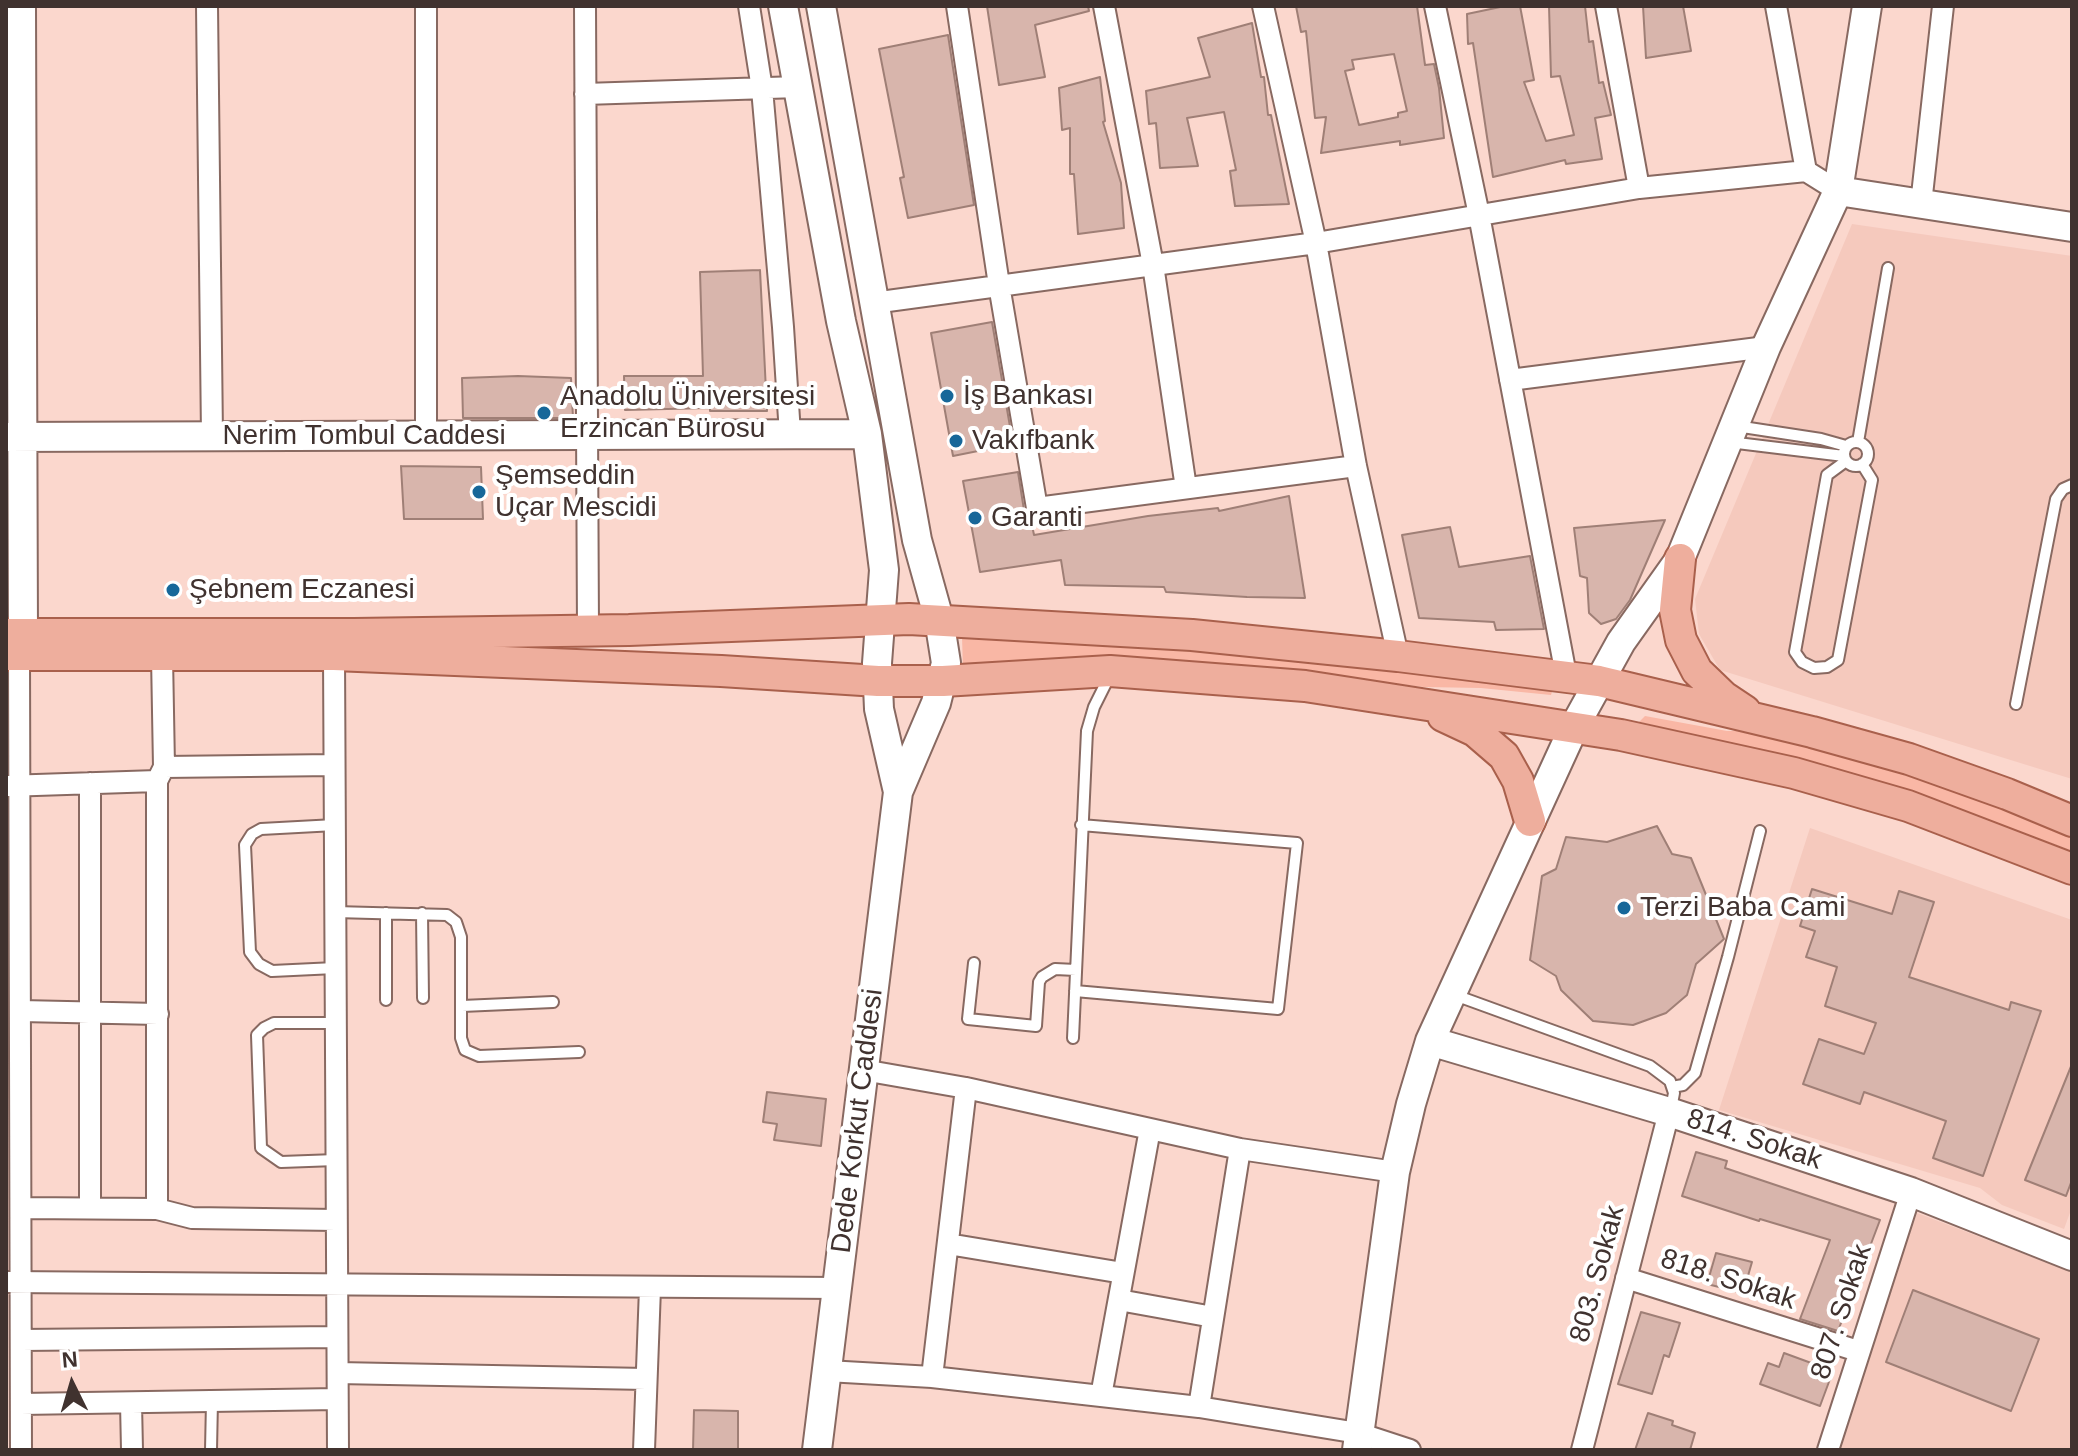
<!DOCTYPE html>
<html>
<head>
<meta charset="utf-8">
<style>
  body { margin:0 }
  #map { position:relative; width:2078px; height:1456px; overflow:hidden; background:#fbd7cd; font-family:Helvetica,sans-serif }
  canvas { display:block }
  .frame { position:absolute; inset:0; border:8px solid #40322f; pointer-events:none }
  .north { position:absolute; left:32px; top:1344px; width:80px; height:80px; -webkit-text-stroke:6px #fff; paint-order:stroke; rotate:355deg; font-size:22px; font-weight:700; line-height:32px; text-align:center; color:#40322f }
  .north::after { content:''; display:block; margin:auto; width:28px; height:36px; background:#40322f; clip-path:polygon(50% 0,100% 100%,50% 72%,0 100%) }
</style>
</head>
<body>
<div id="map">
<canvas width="2078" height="1456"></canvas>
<div class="frame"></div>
<div class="north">N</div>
</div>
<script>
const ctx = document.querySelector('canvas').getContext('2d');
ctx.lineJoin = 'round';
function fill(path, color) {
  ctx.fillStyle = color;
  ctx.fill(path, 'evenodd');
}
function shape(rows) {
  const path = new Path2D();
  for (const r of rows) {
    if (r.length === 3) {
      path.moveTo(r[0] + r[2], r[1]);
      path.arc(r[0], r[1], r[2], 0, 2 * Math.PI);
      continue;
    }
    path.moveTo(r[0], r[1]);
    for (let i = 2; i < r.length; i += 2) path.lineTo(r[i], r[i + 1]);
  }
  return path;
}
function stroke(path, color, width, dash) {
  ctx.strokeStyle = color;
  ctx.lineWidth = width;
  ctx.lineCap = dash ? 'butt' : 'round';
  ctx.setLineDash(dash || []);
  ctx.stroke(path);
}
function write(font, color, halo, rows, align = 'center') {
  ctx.font = font + ' Helvetica,sans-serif';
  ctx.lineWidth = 8;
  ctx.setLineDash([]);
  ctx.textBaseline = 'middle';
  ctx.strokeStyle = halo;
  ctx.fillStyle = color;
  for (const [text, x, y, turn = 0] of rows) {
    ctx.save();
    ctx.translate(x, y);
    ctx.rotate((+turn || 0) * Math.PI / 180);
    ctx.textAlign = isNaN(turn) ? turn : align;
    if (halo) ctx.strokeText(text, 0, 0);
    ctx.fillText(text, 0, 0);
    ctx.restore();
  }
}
fill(shape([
  [1852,224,2072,256,2072,779,1720,670,1699,634,1695,599],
  [1810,828,2072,920,2072,1207,2064,1229,2002,1205,1980,1188,1719,1110],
  [1917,1213,2072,1272,2072,1450,1843,1450,1833,1447]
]), '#f5c9bd');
fill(shape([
  [962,636,1047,639,1265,655,1553,688,1551,695,1481,688,1424,687,1262,669,963,670],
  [1645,716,1727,731,1752,731,1886,766,2072,833,2072,851,1933,799,1810,761,1639,722]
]), '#f9b7a5');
const building = shape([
  [987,6,1088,6,1089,11,1035,25,1045,77,999,85,987,6],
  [1296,6,1417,6,1425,65,1434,64,1439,88,1444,138,1400,145,1400,141,1321,153,1326,117,1315,118,1306,31,1301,32,1296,6],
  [1394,54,1407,111,1398,113,1398,117,1359,125,1345,71,1354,69,1352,60,1394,54],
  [1505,6,1520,6,1534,80,1524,82,1546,141,1574,135,1560,76,1551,77,1549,6,1585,6,1589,42,1593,41,1599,83,1603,82,1611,115,1595,118,1602,159,1566,164,1565,160,1493,177,1473,43,1468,44,1467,14,1505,6],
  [1643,6,1683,6,1691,51,1646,58,1643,6],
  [1252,23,1261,77,1264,77,1268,115,1271,115,1289,204,1235,206,1230,171,1236,170,1224,112,1187,118,1198,166,1160,168,1156,123,1149,124,1146,91,1210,77,1198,38,1252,23],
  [948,35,974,205,908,218,900,178,904,177,879,49,948,35],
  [1100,77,1105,121,1103,122,1121,183,1124,228,1078,234,1074,174,1070,174,1070,128,1062,130,1059,88,1100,77],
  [760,270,767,411,710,411,710,408,625,410,624,376,703,376,700,272,760,270],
  [992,322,1013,444,953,456,931,333,992,322],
  [518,376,571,378,573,418,463,418,462,378,518,376],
  [401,466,481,467,483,519,404,519,401,466],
  [1018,472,1024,510,1031,520,1034,535,1148,516,1218,508,1219,511,1289,496,1305,598,1247,597,1166,592,1164,587,1065,585,1061,560,980,572,963,481,1018,472],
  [1665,520,1630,600,1616,619,1601,624,1589,613,1587,578,1580,576,1574,528,1665,520],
  [1450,527,1459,567,1530,556,1544,629,1496,630,1494,622,1419,618,1402,535,1450,527],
  [1657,826,1672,854,1691,858,1724,939,1696,964,1687,995,1666,1013,1633,1025,1593,1021,1561,990,1556,976,1530,960,1542,876,1556,869,1566,837,1607,842,1657,826],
  [1812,889,1892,914,1899,891,1934,902,1909,977,2009,1010,2011,1002,2041,1011,1983,1176,1933,1158,1946,1121,1864,1092,1860,1104,1803,1084,1819,1039,1864,1054,1876,1023,1825,1006,1837,967,1806,957,1815,931,1800,926,1812,889],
  [2072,1064,2072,1180,2066,1196,2025,1180,2072,1064],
  [767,1092,826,1099,821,1146,774,1140,777,1124,763,1122,767,1092],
  [1696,1152,1727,1161,1725,1168,1880,1220,1838,1331,1800,1319,1830,1240,1760,1219,1759,1221,1682,1196,1696,1152],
  [1716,1253,1752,1262,1743,1293,1707,1284,1716,1253],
  [1913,1290,2039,1339,2011,1411,1886,1362,1913,1290],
  [1641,1312,1680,1323,1669,1357,1664,1355,1652,1394,1618,1384,1641,1312],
  [1784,1353,1833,1371,1820,1406,1760,1384,1768,1363,1779,1367,1784,1353],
  [694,1410,738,1411,738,1450,693,1450,694,1410],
  [1648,1413,1673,1421,1672,1425,1695,1433,1690,1450,1635,1450,1648,1413]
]);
fill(building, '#d8b5ac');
stroke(building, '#9f7f76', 2);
const lane = shape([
  [1736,426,1821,439,1846,446],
  [1856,454,12],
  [1729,442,1844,456],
  [1858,442,1888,268],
  [1846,461,1827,475,1795,652,1802,662,1814,668,1827,667,1838,660,1872,480,1862,464],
  [2016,704,2056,499,2063,489,2072,485],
  [335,825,261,829,252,834,245,845,250,952,259,964,272,971,335,968],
  [335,912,447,915,456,922,461,937,461,1038,465,1050,479,1056,579,1052],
  [386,913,386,1000],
  [422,913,423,998],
  [974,963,968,1019,1036,1026,1039,982,1042,977,1055,969,1076,970],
  [1075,991,1278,1009,1297,843,1081,825],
  [1452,994,1650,1066,1670,1081,1674,1093,1671,1109],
  [462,1006,553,1002],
  [335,1023,274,1023,264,1028,257,1035,261,1148,281,1162,336,1160],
  [1073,1038,1087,731,1094,707,1109,677],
  [1672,1087,1683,1085,1695,1073,1728,957,1760,831],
  [211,1450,212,1401]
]);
const street = shape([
  [207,6,212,436],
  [426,6,426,435],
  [585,6,588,630],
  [749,6,762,89,783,327,790,434],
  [957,6,999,285,1037,508,1356,466],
  [1104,6,1153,265,1186,488],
  [1263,6,1316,243,1356,466,1398,656],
  [1435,6,1479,215,1566,675],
  [1606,6,1639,188],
  [1776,6,1806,171],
  [585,94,798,87],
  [1921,204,1943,6],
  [873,303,1316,243,1639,188,1806,171,1838,191],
  [1510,380,1766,347],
  [19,655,21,1450],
  [334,655,338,1450],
  [164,767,334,765],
  [90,783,90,1208],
  [6,786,157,781],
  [21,1011,158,1014],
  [863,1070,966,1088,1240,1149,1395,1172],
  [21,1208,157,1209,192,1218,336,1220],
  [157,1209,157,781,164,767,162,656],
  [948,1244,1123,1273],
  [1626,1278,1858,1351],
  [6,1282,838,1288],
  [1119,1300,1213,1317],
  [21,1340,337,1337],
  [827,1371,932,1377,1199,1407,1358,1433,1410,1450],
  [338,1373,646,1379],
  [932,1377,966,1088],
  [1101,1396,1150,1129],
  [131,1403,132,1450],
  [21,1404,337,1399],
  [1199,1407,1240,1149],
  [644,1450,650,1288],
  [1582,1450,1669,1112],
  [1828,1450,1911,1192]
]);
const secondary = shape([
  [21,6,23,634],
  [783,6,841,321,867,434,884,570,877,663,879,709,898,792],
  [1838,191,2072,227],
  [6,437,867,434],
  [1430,1041,1669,1112,1911,1192,2072,1256],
  [817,1450,898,792,936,703,946,663,939,619,917,540,821,6],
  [1357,1450,1395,1172,1411,1104,1430,1041,1574,727,1621,642,1680,559,1766,347,1838,191,1867,6]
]);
const primary = shape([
  [1680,559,1675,610,1681,640,1697,671,1724,697,1745,711],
  [6,634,354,634,629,630,909,619,1192,635,1398,656,1599,681,1812,732,1909,759,2007,794,2072,821],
  [6,655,334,655,721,671,878,681,943,681,1110,671,1305,686,1621,735,1794,773,1908,806,2072,869],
  [1443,716,1475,731,1504,756,1518,781,1530,821]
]);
stroke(lane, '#886961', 14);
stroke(street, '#886961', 24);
stroke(secondary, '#886961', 32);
stroke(primary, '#a9604c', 34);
stroke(lane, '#fff', 10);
stroke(street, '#fff', 20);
stroke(secondary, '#fff', 28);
stroke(primary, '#eeae9d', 30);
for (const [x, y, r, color] of [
  [947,396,8,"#176799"],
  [544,413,8,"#176799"],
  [956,441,8,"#176799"],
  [479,492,8,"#176799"],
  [975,518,8,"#176799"],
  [173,590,8,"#176799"],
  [1624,908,8,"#176799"]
]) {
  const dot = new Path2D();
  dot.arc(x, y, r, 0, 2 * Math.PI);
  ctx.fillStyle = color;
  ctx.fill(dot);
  stroke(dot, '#fff', 3);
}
write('28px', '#40322f', '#fff', [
  ["İş Bankası",963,396],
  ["Anadolu Üniversitesi",560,397],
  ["Erzincan Bürosu",560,429],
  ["Vakıfbank",972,441],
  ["Şemseddin",495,476],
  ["Uçar Mescidi",495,508],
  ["Garanti",991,518],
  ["Şebnem Eczanesi",189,590],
  ["Terzi Baba Cami",1640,908]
], 'left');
write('28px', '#40322f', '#fff', [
  ["Nerim Tombul Caddesi",364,436],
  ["Dede Korkut Caddesi",858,1121,-83],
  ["814. Sokak",1754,1140,18],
  ["803. Sokak",1598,1274,-75],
  ["818. Sokak",1728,1280,18],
  ["807. Sokak",1842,1312,-72]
]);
</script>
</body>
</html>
